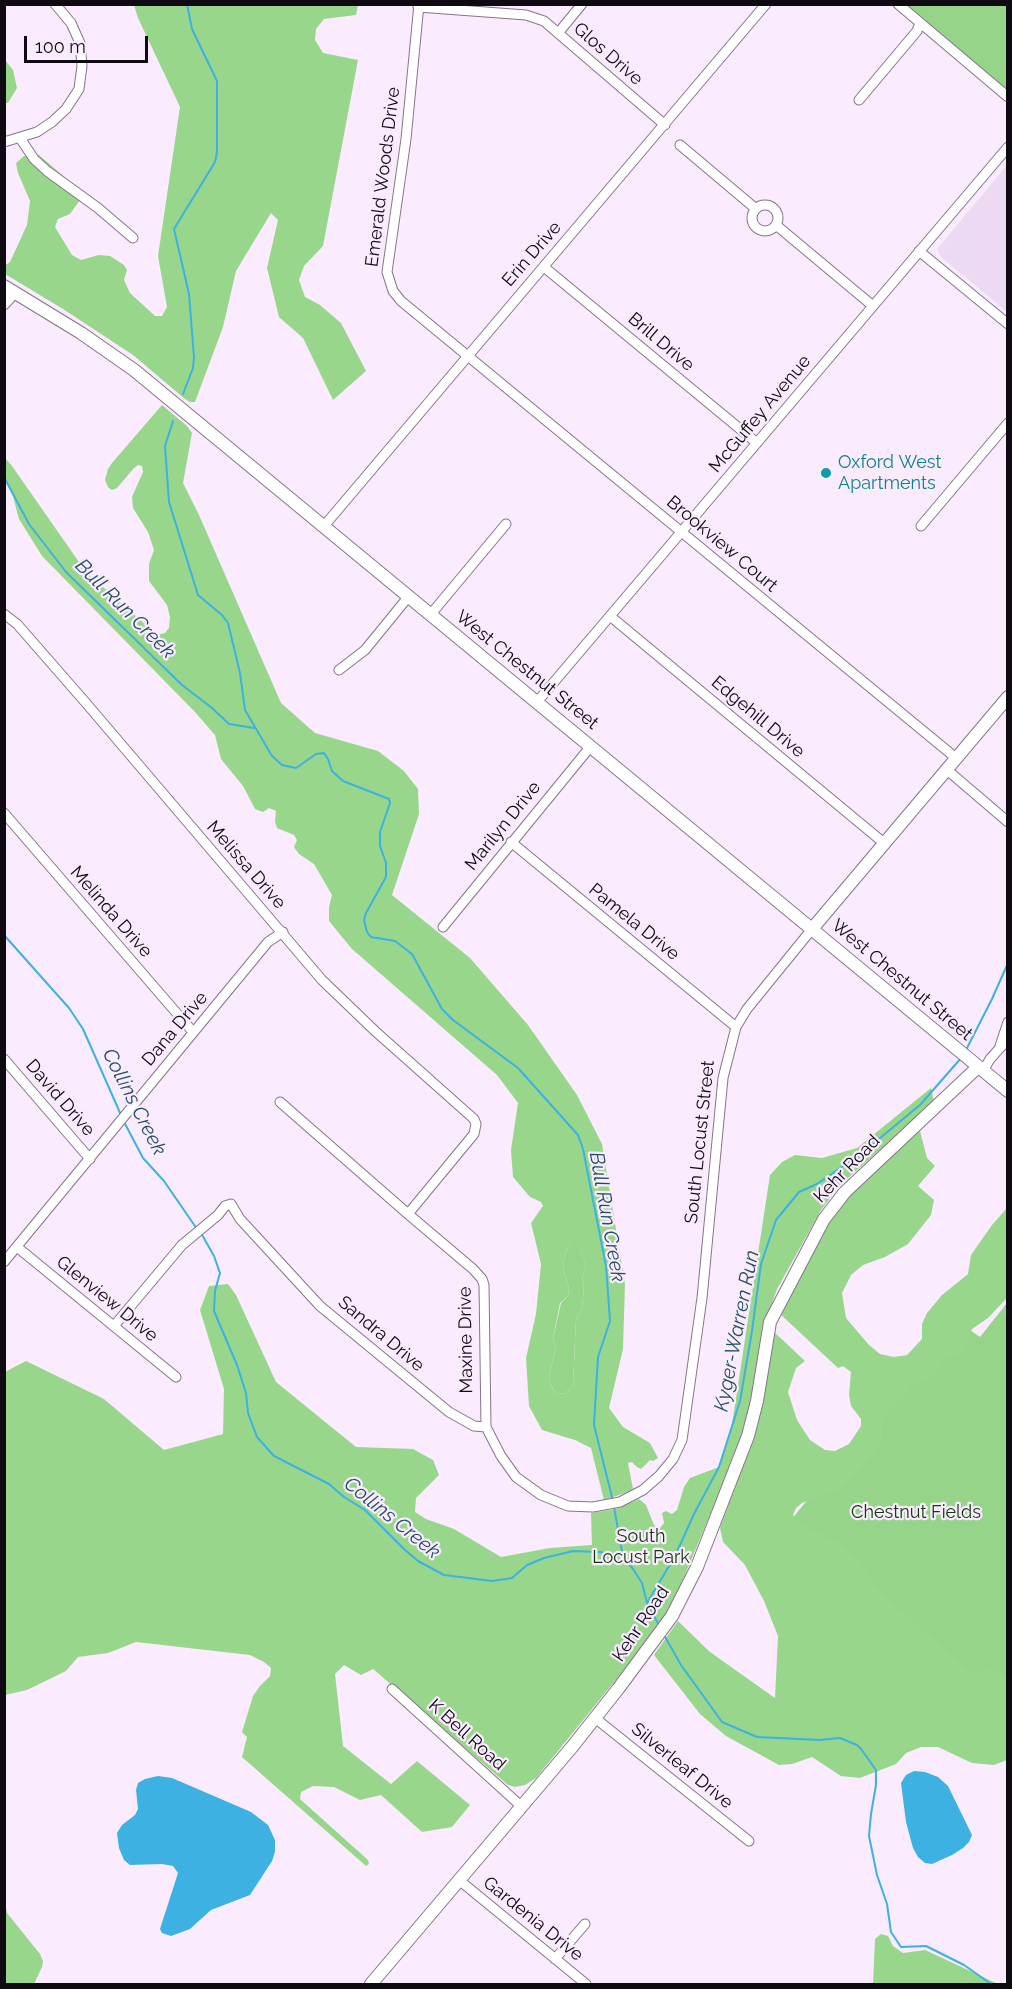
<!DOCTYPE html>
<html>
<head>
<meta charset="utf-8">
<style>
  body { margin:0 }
  #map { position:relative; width:1012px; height:1989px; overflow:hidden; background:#faebff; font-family:Raleway,sans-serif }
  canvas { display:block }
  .frame { position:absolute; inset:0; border:6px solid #0f0911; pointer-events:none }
  .scale { position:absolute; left:24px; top:36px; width:124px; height:27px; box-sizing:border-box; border:3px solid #0f0911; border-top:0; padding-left:8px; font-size:18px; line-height:21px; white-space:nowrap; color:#0f0911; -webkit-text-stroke:4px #faebff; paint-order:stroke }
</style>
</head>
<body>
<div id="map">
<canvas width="1012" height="1989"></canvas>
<div class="frame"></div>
<div class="scale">100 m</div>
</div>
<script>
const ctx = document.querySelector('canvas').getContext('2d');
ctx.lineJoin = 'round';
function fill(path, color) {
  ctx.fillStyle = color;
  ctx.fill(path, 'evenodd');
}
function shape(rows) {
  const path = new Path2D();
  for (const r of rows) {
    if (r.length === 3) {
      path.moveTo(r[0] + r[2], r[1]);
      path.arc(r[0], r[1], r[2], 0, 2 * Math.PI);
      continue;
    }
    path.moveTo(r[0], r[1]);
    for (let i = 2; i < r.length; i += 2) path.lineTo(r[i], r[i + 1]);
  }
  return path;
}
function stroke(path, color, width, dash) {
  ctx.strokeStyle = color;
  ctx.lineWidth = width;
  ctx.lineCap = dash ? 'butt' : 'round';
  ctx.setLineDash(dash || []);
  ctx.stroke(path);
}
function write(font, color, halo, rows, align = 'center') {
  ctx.font = font + ' Raleway,sans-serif';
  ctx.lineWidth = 4.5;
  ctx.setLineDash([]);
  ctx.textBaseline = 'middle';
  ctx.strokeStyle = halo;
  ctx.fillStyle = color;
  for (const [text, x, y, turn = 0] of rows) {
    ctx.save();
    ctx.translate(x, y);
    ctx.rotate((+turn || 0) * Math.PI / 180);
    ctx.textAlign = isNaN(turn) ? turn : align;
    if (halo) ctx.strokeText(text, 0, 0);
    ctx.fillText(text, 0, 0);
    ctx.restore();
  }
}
fill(shape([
  [1007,165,1007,312,941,257,937,249]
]), '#ecdaf2');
fill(shape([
  [898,5,1007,5,1007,97],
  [575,1238,586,1267,582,1278,584,1285,582,1309,576,1319,573,1385,566,1393,558,1394,553,1389,549,1378,556,1347,553,1339,561,1303,568,1296,569,1288,563,1267,567,1249],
  [1007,1303,1007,1709,786,1526,955,1320,980,1337]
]), '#96d48a');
fill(shape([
  [134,5,358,5,356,15,324,19,316,29,315,40,323,53,358,60,323,246,304,266,299,280,305,297,320,305,341,323,366,371,333,400,303,338,279,317,267,268,278,220,271,213,236,271,223,327,195,402,190,402,185,399,133,355,63,309,5,274,4,266,10,262,27,225,30,201,18,173,16,163,24,156,39,155,77,188,80,200,70,214,58,219,55,227,72,255,81,260,99,255,110,256,124,265,127,270,124,280,130,293,155,316,162,316,167,307,158,256,180,107,138,18],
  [5,60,13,70,17,88,8,103,5,103],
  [162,405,187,426,192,433,183,483,199,515,281,703,315,733,378,751,404,771,418,789,419,814,392,895,470,958,528,1025,577,1095,602,1144,625,1284,623,1349,609,1408,623,1427,650,1443,658,1458,653,1461,650,1460,641,1469,637,1467,632,1462,628,1463,633,1489,625,1493,604,1500,591,1448,575,1440,542,1430,529,1406,526,1358,536,1314,541,1264,531,1223,543,1206,541,1202,530,1197,513,1177,511,1150,518,1103,497,1075,352,949,329,921,329,907,332,895,314,864,299,854,294,847,297,840,294,835,277,828,275,821,276,811,269,808,263,812,255,809,243,786,221,759,215,735,194,711,42,556,19,519,12,493,5,481,5,458,12,466,86,572,157,635,165,633,169,628,170,617,167,605,149,581,149,564,154,550,148,532,133,508,132,497,143,472,142,466,138,465,134,468,117,488,112,490,108,487,105,480,108,469,112,463],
  [575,1239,586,1267,582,1278,584,1285,582,1309,576,1319,573,1385,566,1393,558,1394,553,1389,549,1378,556,1347,553,1339,560,1303,568,1296,569,1288,563,1267,567,1249],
  [931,1088,934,1102,840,1185,821,1210,777,1289,763,1330,754,1396,745,1431,679,1589,664,1617,636,1655,536,1778,525,1785,515,1787,508,1785,373,1669,361,1675,344,1665,335,1674,343,1746,391,1784,417,1761,470,1805,452,1827,422,1832,381,1795,360,1800,334,1787,313,1786,301,1792,300,1799,368,1860,369,1864,366,1866,242,1757,247,1737,242,1732,253,1696,260,1686,270,1676,271,1668,264,1662,250,1655,136,1642,108,1653,78,1657,66,1671,27,1690,5,1695,5,1372,26,1361,104,1399,164,1450,223,1434,224,1389,200,1310,209,1286,228,1284,236,1295,276,1382,356,1447,413,1449,433,1460,439,1475,416,1498,415,1512,426,1519,454,1529,501,1557,550,1548,592,1545,591,1513,616,1509,639,1499,646,1505,654,1525,660,1528,664,1523,662,1513,666,1511,672,1514,677,1510,684,1487,690,1478,719,1467,731,1431,770,1175,782,1162,795,1155,822,1158,857,1148],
  [920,1131,927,1158,935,1166,918,1186,934,1200,931,1215,908,1244,885,1257,863,1265,851,1275,842,1293,846,1318,869,1345,880,1354,894,1357,907,1355,922,1339,922,1324,927,1313,942,1295,968,1274,971,1255,992,1225,1007,1208,1007,1298,988,1318,972,1329,965,1350,956,1356,947,1358,931,1378,913,1384,904,1396,888,1413,883,1422,881,1440,876,1451,855,1476,840,1488,802,1503,796,1508,793,1515,802,1525,840,1544,859,1560,877,1589,971,1672,977,1674,992,1668,1007,1679,1007,1760,994,1765,972,1763,938,1747,921,1747,906,1753,896,1764,860,1778,841,1776,812,1757,792,1764,779,1765,726,1736,700,1714,654,1655,678,1621,710,1652,775,1698,778,1636,764,1601,745,1565,723,1542,720,1528,751,1442,764,1398,772,1330,805,1361,796,1368,788,1392,797,1420,810,1440,825,1450,835,1451,849,1444,861,1426,861,1419,851,1406,849,1395,851,1372,843,1366,838,1368,779,1313,821,1234,839,1207,890,1156],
  [5,1902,7,1913,40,1954,43,1961,42,1967,34,1984,5,1984],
  [881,1934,888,1936,893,1946,903,1953,925,1950,998,1984,873,1984,875,1939]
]), '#98d78b');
fill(shape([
  [914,1771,925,1772,938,1777,948,1786,972,1835,969,1842,963,1848,952,1855,932,1864,925,1863,918,1857,913,1848,906,1822,901,1783,906,1775],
  [158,1776,172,1778,251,1812,268,1825,275,1840,275,1852,272,1861,250,1895,211,1910,190,1929,171,1936,162,1933,160,1929,178,1873,173,1866,162,1864,130,1865,124,1860,119,1848,117,1833,122,1825,135,1815,138,1809,136,1790,138,1783,145,1779]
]), '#3db1e1');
stroke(shape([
  [183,394,193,368,194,357,189,294,174,229,215,162,217,152,217,81,192,29,187,4],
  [173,421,165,446,169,502,198,595,222,615,228,623,240,673,245,710,272,756,282,765,296,768,316,754,324,753,328,759,332,771,343,781,389,799,390,803,380,832,380,846,386,863,386,877,366,913,364,920,367,932,371,937,395,941,412,954,442,1009,453,1020,518,1068,578,1135,583,1149,606,1266,610,1321,598,1357,594,1425,613,1501],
  [4,477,29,524,66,572,182,685,212,708,229,724,254,728],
  [4,935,69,1008,83,1029,121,1115],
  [966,1050,992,999,1008,963],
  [123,1120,143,1158,164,1181,197,1229],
  [201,1233,214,1256,220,1273,215,1291,214,1311,237,1365,246,1393,248,1413,257,1437,274,1456,329,1484,344,1497,365,1510,404,1549,418,1561,444,1575,492,1581,512,1578,527,1565,544,1558,573,1551,600,1552,623,1557,633,1569,642,1583,647,1603,659,1625],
  [614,1507,623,1557],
  [647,1603,675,1556,694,1514,719,1467,740,1401,752,1331,761,1264,776,1220,799,1192,817,1184,862,1153,920,1105,962,1057],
  [664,1635,681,1665,722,1722,757,1737,820,1740,840,1738,857,1745,861,1749,876,1770,876,1785,871,1814,869,1836,877,1875,887,1904,891,1932,901,1947,926,1946,964,1965,991,1984]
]), '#3db1e1', 2);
const street = shape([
  [419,4,406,139,387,272,393,291,401,301,956,758],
  [898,4,1008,97],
  [418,7,526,15,544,21,665,125],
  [559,32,582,4],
  [859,100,917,31,920,23],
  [20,138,34,159,47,171,98,208,133,238],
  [4,142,37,132,52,122,66,109,79,89,82,66,80,43,71,23,55,4],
  [680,145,756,209],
  [765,218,13],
  [776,225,873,306],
  [919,251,1008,324],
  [544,267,757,443],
  [324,526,766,4],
  [921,526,1008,423],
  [4,614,17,624,86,703,322,980,375,1031,474,1119,476,1124,474,1134,408,1214],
  [431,614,506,524],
  [610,616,884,843],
  [339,670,365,650,409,596],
  [537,702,1008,147],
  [946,769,1008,822],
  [4,813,193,1032],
  [511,842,736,1027],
  [443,927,591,746],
  [1000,1046,1008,1022],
  [4,1059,90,1159],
  [983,1071,990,1059,1008,1039],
  [280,1102,408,1214,473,1269,482,1279,484,1285,486,1427,501,1456,516,1477,541,1495,568,1506,593,1507,620,1502,643,1490,659,1476,673,1459,682,1440,702,1298,723,1078,736,1027,747,1009,812,929],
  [17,1247,176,1377],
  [4,1262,268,942,283,932],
  [114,1326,182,1245,218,1215,225,1206,231,1204,240,1219,320,1306,449,1412,474,1426,486,1427],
  [392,1689,521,1806],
  [595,1718,749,1841],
  [459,1880,586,1984],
  [555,1959,585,1924]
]);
const secondary = shape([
  [4,286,81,333,134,370,1008,1091],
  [4,303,14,292],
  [812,929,1008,697],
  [371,1984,572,1747,618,1689,672,1616,697,1567,748,1436,757,1401,770,1322,824,1219,845,1192,978,1067]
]);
stroke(street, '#85758a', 11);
stroke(secondary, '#85758a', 14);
stroke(street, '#fff', 9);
stroke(secondary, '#fff', 12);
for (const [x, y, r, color] of [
  [826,473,6,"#0f9aa8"]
]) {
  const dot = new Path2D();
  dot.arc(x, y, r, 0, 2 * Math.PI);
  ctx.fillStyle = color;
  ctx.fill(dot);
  stroke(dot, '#faebff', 2);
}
write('18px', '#0f0911', '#faebff', [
  ["Glos Drive",608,54,41],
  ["Emerald Woods Drive",383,177,-83],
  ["Erin Drive",532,254,-49],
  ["Brill Drive",661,342,40],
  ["McGuffey Avenue",760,414,-50],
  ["Brookview Court",722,544,40],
  ["West Chestnut Street",527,670,39],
  ["Edgehill Drive",758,717,40],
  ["Marilyn Drive",503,826,-51],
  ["Melissa Drive",246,865,49],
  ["Melinda Drive",111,912,49],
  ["Pamela Drive",634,922,39],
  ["West Chestnut Street",902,980,40],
  ["Dana Drive",175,1029,-50],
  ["David Drive",60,1098,49],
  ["South Locust Street",700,1142,-84],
  ["Kehr Road",847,1169,-46],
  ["Glenview Drive",107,1299,39],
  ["Sandra Drive",381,1334,40],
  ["Maxine Drive",466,1340,-91],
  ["Kehr Road",641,1624,-56],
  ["K Bell Road",467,1735,42],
  ["Silverleaf Drive",682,1766,39],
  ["Gardenia Drive",533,1919,39]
]);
write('18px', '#0d838f', '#faebff', [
  ["Oxford West",838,463],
  ["Apartments",838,484]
], 'left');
write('18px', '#103a06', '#faebff', [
  ["Chestnut Fields",916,1513],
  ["South",641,1537],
  ["Locust Park",641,1558]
]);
write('italic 20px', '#204f63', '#faebff', [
  ["Bull Run Creek",125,609,45],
  ["Collins Creek",134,1102,63],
  ["Bull Run Creek",607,1217,80],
  ["Kyger-Warren Run",737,1331,-79],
  ["Collins Creek",392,1518,39]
]);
</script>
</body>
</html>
